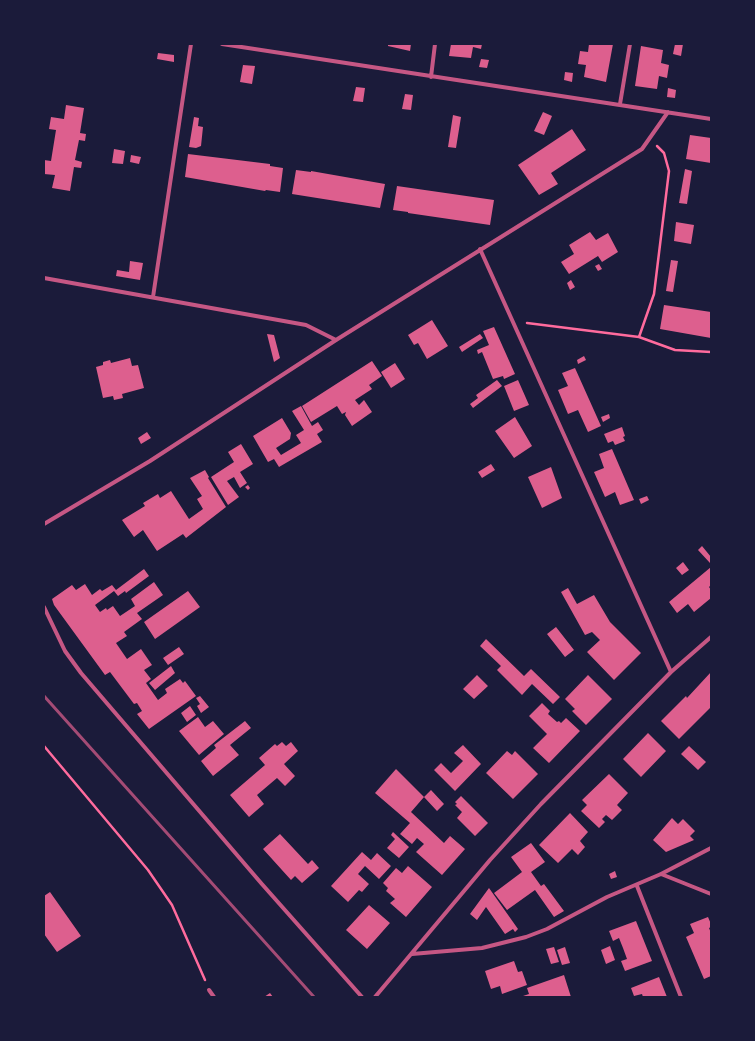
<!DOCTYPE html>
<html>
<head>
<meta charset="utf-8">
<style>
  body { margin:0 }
  #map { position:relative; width:755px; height:1041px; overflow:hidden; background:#1b1b3a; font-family:Mulish,sans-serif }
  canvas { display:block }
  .frame { position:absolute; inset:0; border:45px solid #1b1b3a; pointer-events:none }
</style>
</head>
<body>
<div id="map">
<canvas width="755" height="1041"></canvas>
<div class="frame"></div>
</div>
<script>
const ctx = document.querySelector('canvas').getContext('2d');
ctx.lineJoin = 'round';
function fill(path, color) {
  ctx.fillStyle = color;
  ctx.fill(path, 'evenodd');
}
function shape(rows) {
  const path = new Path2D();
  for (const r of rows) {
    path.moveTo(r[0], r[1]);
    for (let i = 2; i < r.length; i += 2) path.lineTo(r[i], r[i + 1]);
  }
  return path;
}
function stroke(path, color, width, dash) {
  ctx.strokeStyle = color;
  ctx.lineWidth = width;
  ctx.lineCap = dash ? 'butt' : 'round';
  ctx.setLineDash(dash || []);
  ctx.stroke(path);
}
fill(shape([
  [388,44,411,44,410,51,388,46],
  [451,44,482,44,481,49,473,47,471,58,449,56],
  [589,44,613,44,606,82,584,77,586,65,578,64,580,51,588,52],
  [675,44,683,44,681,56,673,54],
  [641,46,663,50,661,63,669,65,667,78,659,76,657,89,635,86],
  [158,53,174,55,174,62,157,59],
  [481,59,489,60,487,68,479,67],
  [243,65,255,66,252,84,240,82],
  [565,72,573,73,572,82,564,80],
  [356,87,365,88,363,102,353,101],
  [668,88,676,90,675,98,667,97],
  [405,94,413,95,411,110,402,109],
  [66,105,84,108,80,133,86,134,85,141,79,140,75,160,82,162,81,168,74,167,70,191,52,188,55,175,44,174,44,160,51,161,56,130,49,129,51,117,64,119],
  [543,112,552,116,544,135,534,131],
  [453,115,461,117,456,148,448,147],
  [194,117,199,118,198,126,203,127,201,146,196,148,189,147],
  [572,129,586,150,551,173,558,184,539,195,518,165],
  [690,135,711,138,711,163,686,159],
  [114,149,125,151,123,164,112,163],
  [188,154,270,164,270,166,283,168,280,192,266,190,265,191,185,177],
  [131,155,141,157,139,164,130,162],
  [685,169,692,171,687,204,679,203],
  [296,170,311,172,311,171,385,184,380,208,292,194],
  [397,186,494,200,490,225,408,213,408,212,393,210],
  [676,222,694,225,691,244,674,241],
  [590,232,596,240,608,233,618,252,602,262,598,256,569,274,561,262,574,254,569,245],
  [671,260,678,261,673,292,666,291],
  [130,261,143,263,140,280,116,276,117,270,129,272],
  [599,264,602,269,598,271,595,266],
  [571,280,575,287,570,290,567,283],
  [664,305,711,312,711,338,660,329],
  [432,320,448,346,427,359,418,343,414,345,408,335],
  [494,327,515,374,504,379,503,376,493,379,482,352,478,354,477,350,489,345,483,331],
  [267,334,274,335,280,358,274,362],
  [480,334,483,338,462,352,459,347],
  [584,356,586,360,578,364,577,360],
  [130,358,132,366,138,365,144,388,122,394,123,398,114,400,113,396,103,398,96,367,103,365,103,362,110,360,111,363],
  [372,361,382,376,369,385,372,389,355,400,359,405,364,400,372,412,352,426,345,415,346,412,342,414,337,406,311,422,302,406],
  [395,363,405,379,391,388,381,372],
  [575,368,601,426,588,432,578,410,568,414,558,390,568,386,562,373],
  [497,380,502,386,473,408,470,404,478,398,476,395],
  [518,380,529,405,514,411,504,386],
  [301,406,312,426,318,422,323,430,317,434,322,442,279,467,274,459,268,462,253,436,282,418,291,433,290,439,276,448,281,455,301,443,296,435,304,430,292,411],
  [609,414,610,418,603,422,601,417],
  [515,417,532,446,514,458,495,431],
  [622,427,625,436,623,437,625,441,615,445,613,441,608,443,604,434],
  [147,432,151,438,141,444,138,438],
  [241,444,253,464,240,472,247,483,240,488,234,477,227,481,239,497,228,505,211,477,234,462,228,452],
  [612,449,634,500,620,505,615,492,605,497,594,472,604,468,599,454],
  [491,464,495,470,482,478,478,472],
  [551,467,562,498,542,508,528,477],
  [205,470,209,477,208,478,226,507,186,538,183,534,157,551,143,530,134,537,122,520,145,506,143,503,158,494,160,498,171,491,189,519,203,509,197,499,202,496,190,478],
  [248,485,250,488,248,490,245,487],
  [647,496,649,500,641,504,639,499],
  [702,546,711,557,710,563,698,550],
  [683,562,689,570,682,575,676,568],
  [711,567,711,585,709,587,711,590,711,598,694,612,688,604,677,613,669,602],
  [144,569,149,576,126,593,125,591,118,596,114,591,95,605,100,612,106,608,107,610,113,606,120,616,135,606,131,599,154,582,163,595,137,613,142,619,124,632,127,636,116,643,127,659,141,649,152,665,144,670,151,679,146,683,158,700,167,693,165,689,180,679,183,683,185,681,196,696,149,729,137,714,142,711,137,703,134,704,110,672,105,675,54,605,52,599,72,585,76,590,85,584,92,595,100,589,102,591,112,585,116,590],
  [568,588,577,604,594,595,610,622,641,653,614,680,587,652,600,640,592,632,585,635,561,592],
  [188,591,200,607,155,639,144,622],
  [556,627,574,650,565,657,547,634],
  [486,639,524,676,531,669,560,697,553,704,532,684,522,695,497,670,501,666,480,646],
  [179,647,184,654,168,665,163,658],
  [171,666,175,673,155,690,149,683],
  [711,672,710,708,679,739,661,721,686,696,687,698],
  [477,675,488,686,474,699,463,689],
  [588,675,612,699,586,725,572,711,575,709,565,699],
  [200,696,209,707,201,713,197,706,200,704,196,698],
  [542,703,550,711,548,714,557,722,559,721,561,723,566,718,580,731,549,763,533,748,547,734,529,716],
  [190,706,196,715,187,722,181,713],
  [198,717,205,727,213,721,224,734,199,755,179,731],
  [245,721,251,728,230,745,239,755,213,776,201,761,216,748,214,745],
  [648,733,666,751,641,777,623,759],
  [282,742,286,746,291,742,298,751,284,764,295,776,285,786,277,778,257,795,264,804,249,817,230,795,265,765,259,758,275,744,277,746],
  [463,745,481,764,455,791,434,770,441,763,451,773,463,761,454,753],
  [689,746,706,762,698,770,681,754],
  [507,751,512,755,515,751,538,774,513,799,486,773],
  [396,769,424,797,411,812,444,843,450,836,465,849,442,875,416,852,424,844,417,838,412,844,400,834,410,823,375,793],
  [609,774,628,793,617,805,622,810,612,820,606,815,602,819,605,822,599,828,581,811,587,805,582,800],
  [431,790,444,804,437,811,424,797],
  [461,796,488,823,475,836,457,818,462,812,455,805,457,804,455,802],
  [570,813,588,832,580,841,585,847,578,855,572,849,558,863,539,845],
  [672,818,678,824,683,819,695,831,690,836,694,840,666,852,653,840],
  [393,832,409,847,399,858,387,848,395,839,391,835],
  [280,834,308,864,312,860,319,868,302,883,295,876,291,880,263,849],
  [531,843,545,862,531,872,541,886,544,884,564,911,554,917,535,890,507,910,494,893,522,872,511,857],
  [362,852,371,860,377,853,391,866,379,879,365,866,358,874,369,884,362,892,359,890,348,902,331,886],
  [408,866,432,887,406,917,390,903,395,899,386,891,388,888,383,883,396,868,402,873],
  [615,871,617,877,611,879,609,874],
  [489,888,518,929,515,932,513,929,505,934,486,907,477,920,470,914],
  [50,892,81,936,57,952,44,934,44,896],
  [369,905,390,923,367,949,346,930],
  [708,917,711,924,711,927,709,928,711,933,711,976,704,979,686,937,694,933,690,924],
  [636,921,652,961,625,971,621,961,627,959,623,948,619,938,613,941,609,931],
  [610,946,615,960,606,964,601,950],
  [554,947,559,962,551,964,546,949],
  [565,947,570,963,562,965,557,950],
  [514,961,518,972,522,971,527,985,502,994,500,986,491,989,485,971],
  [564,975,571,997,520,997,529,994,527,988],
  [659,977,667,997,643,997,642,994,634,996,631,988],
  [270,993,273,997,264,997]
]), '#dd5f8e');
stroke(shape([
  [527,323,639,337,675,350,711,352],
  [639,337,654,294,669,171,664,153,657,146],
  [44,746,148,870,172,905,205,980]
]), '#ff6b9d', 2.5);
stroke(shape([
  [222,44,711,119],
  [431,77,435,44],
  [620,104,630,44],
  [480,249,671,672],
  [44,278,306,325,336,340],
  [153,297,191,44],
  [44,524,150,461,336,340,642,149,668,112],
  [44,607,65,651,81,673,261,883,362,997],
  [661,874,711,894],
  [637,886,681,997],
  [412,954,482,948,526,937,547,929,607,897,661,874,711,848],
  [209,990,214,997],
  [375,997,490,860,541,804,671,672,711,637]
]), '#c65784', 4);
stroke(shape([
  [44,696,314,997]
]), '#a44b75', 3);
</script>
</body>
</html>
